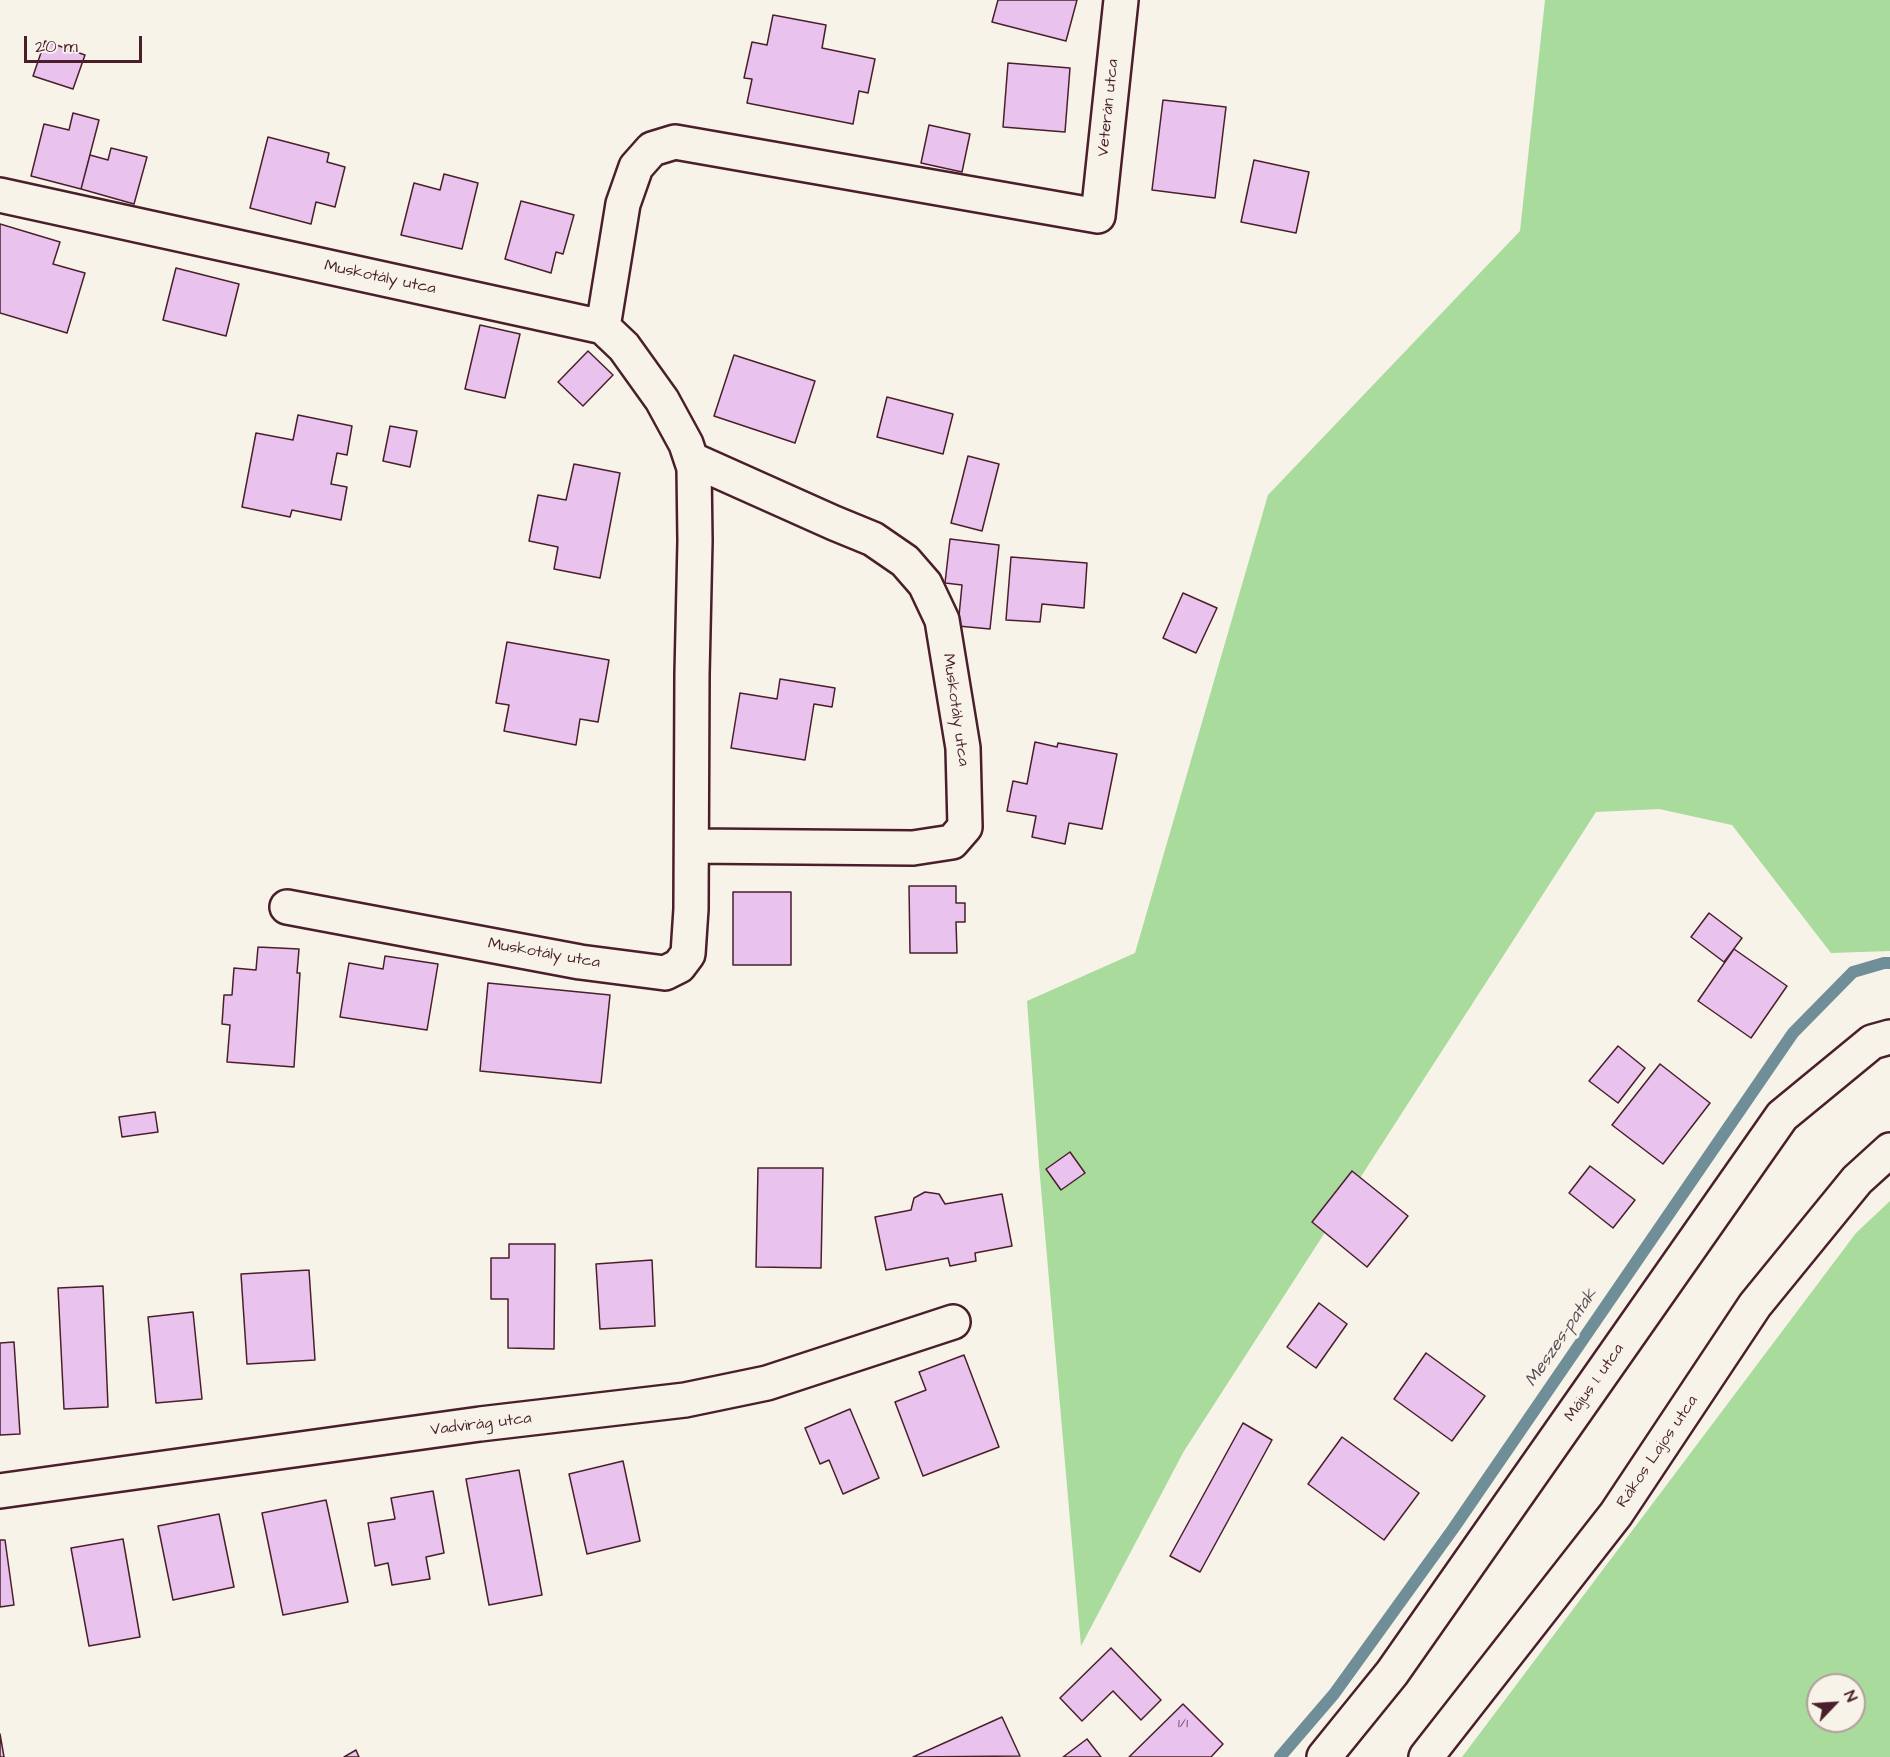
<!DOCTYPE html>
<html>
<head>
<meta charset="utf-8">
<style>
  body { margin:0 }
  #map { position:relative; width:1890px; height:1757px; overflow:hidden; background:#f7f3e8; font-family:"Architects Daughter",sans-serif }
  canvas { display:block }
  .north { position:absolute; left:1806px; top:1673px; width:60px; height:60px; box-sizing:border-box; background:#f7f3e8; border:2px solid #b29e9c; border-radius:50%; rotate:65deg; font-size:16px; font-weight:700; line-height:24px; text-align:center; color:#4a1f2b }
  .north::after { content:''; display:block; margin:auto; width:21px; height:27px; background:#4a1f2b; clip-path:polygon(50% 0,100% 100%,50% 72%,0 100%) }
  .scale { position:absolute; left:24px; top:36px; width:118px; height:27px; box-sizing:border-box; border:3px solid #4a1f2b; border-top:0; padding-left:8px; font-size:18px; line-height:21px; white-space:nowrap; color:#4a1f2b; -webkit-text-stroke:4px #f7f3e8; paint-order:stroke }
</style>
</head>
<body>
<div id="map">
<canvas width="1890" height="1757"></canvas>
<div class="north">N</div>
<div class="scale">20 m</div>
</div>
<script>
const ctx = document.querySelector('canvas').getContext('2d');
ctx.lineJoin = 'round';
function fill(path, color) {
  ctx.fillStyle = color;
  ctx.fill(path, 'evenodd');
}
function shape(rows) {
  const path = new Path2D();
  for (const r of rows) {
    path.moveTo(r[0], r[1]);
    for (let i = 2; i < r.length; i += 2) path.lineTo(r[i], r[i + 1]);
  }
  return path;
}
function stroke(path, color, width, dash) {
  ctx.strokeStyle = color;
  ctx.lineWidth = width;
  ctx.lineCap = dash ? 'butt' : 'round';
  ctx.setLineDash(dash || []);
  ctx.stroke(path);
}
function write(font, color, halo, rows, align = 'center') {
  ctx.font = font + ' "Architects Daughter",sans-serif';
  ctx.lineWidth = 6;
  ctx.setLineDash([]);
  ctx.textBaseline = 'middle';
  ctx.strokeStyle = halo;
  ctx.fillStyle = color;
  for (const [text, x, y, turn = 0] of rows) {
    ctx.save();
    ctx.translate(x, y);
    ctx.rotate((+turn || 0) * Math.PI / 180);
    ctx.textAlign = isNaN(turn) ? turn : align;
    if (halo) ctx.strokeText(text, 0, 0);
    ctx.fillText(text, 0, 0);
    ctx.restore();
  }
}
fill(shape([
  [1545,0,1890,0,1890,951,1831,953,1732,825,1659,809,1596,812,1184,1451,1081,1646,1039,1165,1027,1001,1135,953,1268,495,1520,231],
  [1890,1201,1890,1757,1462,1757,1856,1233],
  [1818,1685,1854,1685,1854,1721,1818,1721]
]), '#a9db9d');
stroke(shape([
  [1280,1757,1334,1694,1453,1529,1793,1033,1853,972,1884,963,1890,963]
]), '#6f8e98', 12);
const building = shape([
  [998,0,1077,0,1066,41,992,22,998,0],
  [773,15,826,25,822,48,875,59,868,93,859,91,853,124,747,103,752,79,744,78,752,42,767,45,773,15],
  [45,41,85,55,73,89,33,76,45,41],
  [1008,63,1070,68,1065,132,1003,127,1008,63],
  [1163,100,1226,107,1215,198,1152,190,1163,100],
  [73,113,99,120,81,189,31,176,44,124,69,130,73,113],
  [929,125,970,134,962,172,921,163,929,125],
  [268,137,329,153,327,162,345,167,335,207,316,202,311,224,250,208,268,137],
  [111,148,147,157,134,204,81,189,90,155,108,160,111,148],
  [1254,160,1309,172,1296,233,1241,222,1254,160],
  [444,174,478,183,462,249,401,235,414,183,440,190,444,174],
  [521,201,574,215,563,254,556,252,551,273,505,259,521,201],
  [0,224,60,242,53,264,85,273,67,333,0,313,0,224],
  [176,268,239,284,226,336,163,320,176,268],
  [480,325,520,334,505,398,465,389,480,325],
  [588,351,613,375,583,406,558,382,588,351],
  [734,355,815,381,795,443,714,416,734,355],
  [887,397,953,414,943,454,877,437,887,397],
  [298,415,352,426,347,455,337,453,331,484,347,487,341,520,292,510,290,517,242,507,256,433,293,440,298,415],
  [390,426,417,431,410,467,383,461,390,426],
  [968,456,999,464,982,531,951,523,968,456],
  [574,464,620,473,600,578,554,569,558,547,529,541,538,495,566,500,574,464],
  [950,539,999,545,990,629,958,626,962,585,945,583,950,539],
  [1011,557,1087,563,1084,608,1042,604,1040,622,1006,620,1011,557],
  [1183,593,1217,608,1196,653,1163,638,1183,593],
  [507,642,609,660,598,722,580,719,576,745,504,731,509,705,496,703,507,642],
  [780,679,835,688,832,707,814,704,805,760,731,748,740,693,777,699,780,679],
  [1035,742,1057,747,1058,743,1117,754,1102,829,1069,823,1065,844,1032,837,1036,816,1007,811,1013,781,1027,784,1035,742],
  [909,886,956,886,956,903,965,903,965,922,956,922,957,953,910,953,909,886],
  [733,892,791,892,791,965,733,965,733,892],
  [1709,913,1742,938,1724,962,1691,937,1709,913],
  [258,947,299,949,297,973,300,973,294,1067,227,1062,230,1025,222,1024,224,995,232,995,234,968,256,970,258,947],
  [1734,949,1787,986,1751,1038,1698,1001,1734,949],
  [385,956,438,964,427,1030,340,1017,349,963,383,969,385,956],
  [488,983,610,995,601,1083,480,1071,488,983],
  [1618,1046,1645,1068,1618,1103,1589,1081,1618,1046],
  [1660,1064,1710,1103,1663,1164,1612,1125,1660,1064],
  [155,1112,158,1132,122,1137,119,1117,155,1112],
  [1070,1152,1085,1173,1061,1190,1046,1169,1070,1152],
  [1590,1166,1635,1200,1613,1228,1569,1193,1590,1166],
  [758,1168,823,1168,821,1268,756,1267,758,1168],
  [1352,1171,1408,1216,1367,1267,1312,1222,1352,1171],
  [925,1192,939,1194,945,1204,1002,1194,1012,1246,975,1253,976,1261,950,1266,948,1258,886,1270,875,1217,911,1210,914,1198,925,1192],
  [509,1244,555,1244,554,1349,508,1348,508,1299,491,1299,491,1258,509,1258,509,1244],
  [652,1260,655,1326,600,1329,596,1264,652,1260],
  [309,1270,315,1360,247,1364,241,1274,309,1270],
  [103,1286,108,1407,64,1409,58,1288,103,1286],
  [1319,1303,1347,1324,1316,1368,1287,1347,1319,1303],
  [193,1312,202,1399,156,1403,148,1317,193,1312],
  [14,1342,20,1434,0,1435,0,1343,14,1342],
  [1426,1353,1485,1396,1452,1441,1394,1399,1426,1353],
  [964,1355,999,1447,923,1476,895,1402,926,1390,919,1372,964,1355],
  [850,1409,879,1478,843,1494,829,1460,820,1464,805,1428,850,1409],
  [1243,1423,1272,1440,1200,1572,1170,1556,1243,1423],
  [1342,1437,1419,1493,1384,1540,1308,1484,1342,1437],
  [623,1461,640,1541,587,1554,569,1474,623,1461],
  [519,1470,542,1595,489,1605,466,1479,519,1470],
  [433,1491,444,1553,426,1557,430,1579,392,1585,388,1563,375,1566,368,1523,395,1519,391,1498,433,1491],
  [326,1500,348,1602,283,1615,262,1513,326,1500],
  [219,1514,234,1587,173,1600,158,1526,219,1514],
  [123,1539,140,1637,89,1646,71,1548,123,1539],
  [0,1540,5,1540,14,1605,0,1607,0,1540],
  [1111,1648,1161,1700,1141,1720,1113,1691,1082,1721,1060,1698,1111,1648],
  [1183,1704,1223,1744,1211,1757,1129,1757,1183,1704],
  [1002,1717,1020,1756,913,1757,1002,1717],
  [0,1734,4,1757,0,1757,0,1734],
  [1087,1739,1101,1757,1063,1757,1087,1739],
  [356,1750,359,1757,344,1757,356,1750]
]);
fill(building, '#e9c3ed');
stroke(building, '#4a1f2b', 1.5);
const street = shape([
  [0,195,603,327,624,347,662,400,686,444,694,468,695,541,692,674,691,909,688,954,679,966,665,973,580,962,287,907],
  [603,327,623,204,636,167,652,149,675,142,1098,216,1121,0],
  [691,459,834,523,873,539,905,561,925,584,942,620,963,748,965,827,952,842,913,848,692,846],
  [0,1491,480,1424,685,1400,767,1383,953,1322],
  [1324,1757,1392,1673,1782,1116,1872,1042,1890,1037]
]);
const secondary = shape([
  [1426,1757,1616,1514,1755,1305,1857,1180,1890,1150]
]);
stroke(street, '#4a1f2b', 38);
stroke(secondary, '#4a1f2b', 38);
stroke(street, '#f7f3e8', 33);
stroke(secondary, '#f7f3e8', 33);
write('14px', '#72485c', null, [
  ["1/1",1183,1724]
]);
write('16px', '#4a1f2b', '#f7f3e8', [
  ["Veterán utca",1109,108,-84],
  ["Muskotály utca",380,278,12],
  ["Muskotály utca",955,710,82],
  ["Muskotály utca",544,954,10],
  ["Május 1. utca",1595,1383,-55],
  ["Vadvirág utca",481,1425,-7],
  ["Rákos Lajos utca",1658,1452,-56]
]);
write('italic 18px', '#594d58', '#f7f3e8', [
  ["Meszes-patak",1562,1338,-56]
]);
</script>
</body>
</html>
